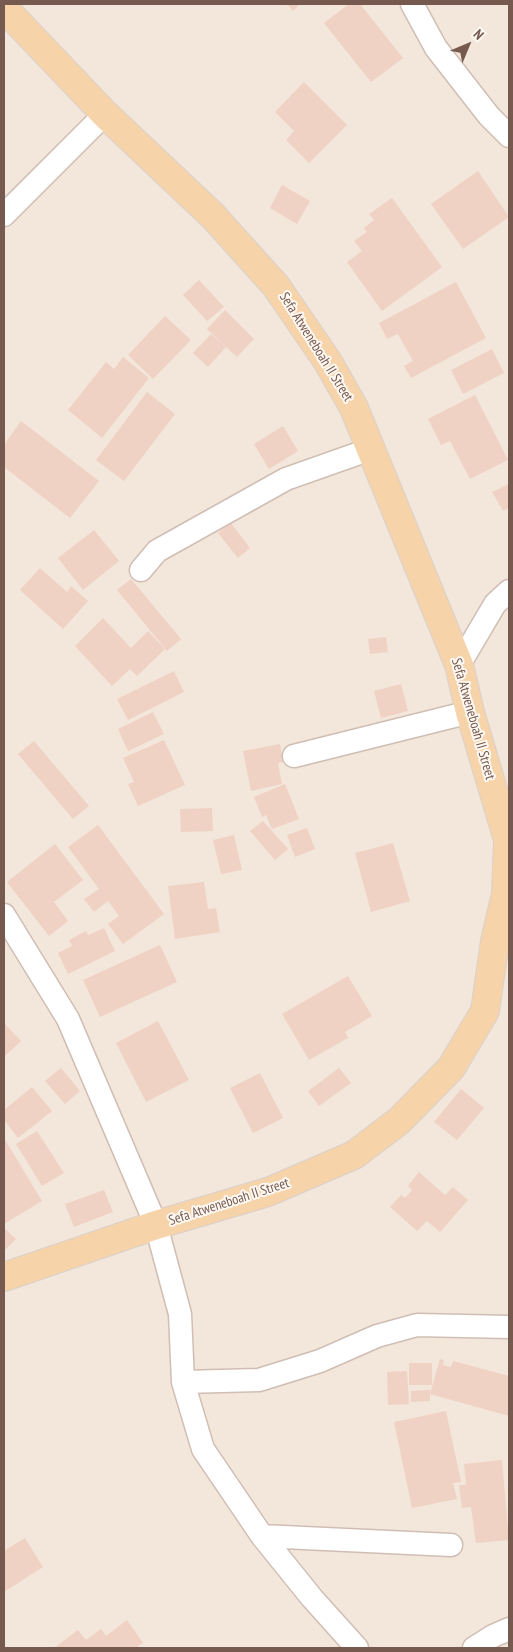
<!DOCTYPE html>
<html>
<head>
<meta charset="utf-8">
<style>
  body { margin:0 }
  #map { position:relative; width:513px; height:1652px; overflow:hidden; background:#fcf4ec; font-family:"PT Sans Narrow",sans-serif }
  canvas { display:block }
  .frame { position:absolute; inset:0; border:5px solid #765a4f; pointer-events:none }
  .north { position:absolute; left:443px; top:20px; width:50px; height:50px; -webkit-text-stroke:4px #fef8f2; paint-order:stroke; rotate:45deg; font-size:14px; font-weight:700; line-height:20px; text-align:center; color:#765a4f }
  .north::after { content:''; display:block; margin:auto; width:18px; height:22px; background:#765a4f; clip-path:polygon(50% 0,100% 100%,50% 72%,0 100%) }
</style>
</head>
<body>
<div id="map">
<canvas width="513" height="1652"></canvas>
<div class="frame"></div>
<div class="north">N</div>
</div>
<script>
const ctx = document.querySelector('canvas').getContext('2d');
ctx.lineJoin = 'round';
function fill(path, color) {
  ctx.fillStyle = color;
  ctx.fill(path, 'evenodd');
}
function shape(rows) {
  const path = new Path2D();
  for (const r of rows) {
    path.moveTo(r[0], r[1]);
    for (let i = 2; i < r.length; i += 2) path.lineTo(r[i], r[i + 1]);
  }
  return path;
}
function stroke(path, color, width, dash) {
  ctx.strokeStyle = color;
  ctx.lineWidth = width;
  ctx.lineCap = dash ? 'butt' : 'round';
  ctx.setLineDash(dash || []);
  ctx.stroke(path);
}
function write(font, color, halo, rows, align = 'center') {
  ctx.font = font + ' "PT Sans Narrow",sans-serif';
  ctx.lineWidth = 4;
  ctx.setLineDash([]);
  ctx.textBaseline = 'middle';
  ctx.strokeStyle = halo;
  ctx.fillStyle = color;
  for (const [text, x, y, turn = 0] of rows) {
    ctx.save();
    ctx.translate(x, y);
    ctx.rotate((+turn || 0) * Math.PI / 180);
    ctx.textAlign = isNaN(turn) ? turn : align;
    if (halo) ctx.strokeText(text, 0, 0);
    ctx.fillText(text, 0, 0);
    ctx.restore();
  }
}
fill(shape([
  [4,4,509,4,509,1648,4,1648]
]), '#f3e6da');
fill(shape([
  [287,4,300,4,293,11],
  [349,4,360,4,403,58,371,82,324,23],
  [304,82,347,125,309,163,286,140,294,131,275,112],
  [478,171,509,217,463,249,431,204],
  [282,185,310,201,297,224,270,208],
  [392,198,442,267,382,311,347,262,362,251,354,241,367,232,364,228,374,220,369,214],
  [199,280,224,307,207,321,183,295],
  [456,282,486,338,411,378,404,366,413,361,398,334,387,339,379,323],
  [225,310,254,339,237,357,207,329],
  [165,316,191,340,153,379,128,355],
  [211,334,226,347,208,367,193,353],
  [492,349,504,373,463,394,451,370],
  [123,357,149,378,102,438,68,410,106,362,114,369],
  [147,392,175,414,124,481,96,460],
  [475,395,508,460,470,479,450,441,441,445,428,419],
  [21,421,99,481,70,518,4,467,4,445],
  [283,426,298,451,269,469,254,444],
  [509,484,509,508,503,511,492,492],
  [231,523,250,548,238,558,218,533],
  [94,530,119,561,83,590,58,558],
  [40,568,67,592,71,586,88,601,63,629,20,590],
  [131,579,181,639,167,651,117,590],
  [103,618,131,648,148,631,165,649,137,676,130,669,112,686,75,646],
  [386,637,388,652,370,654,368,639],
  [174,671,184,692,128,720,117,699],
  [401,684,408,711,381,718,374,691],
  [153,712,164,734,128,751,118,729],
  [164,740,185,785,138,806,128,784,134,782,123,758],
  [34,741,89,806,73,819,18,754],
  [280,744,283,762,278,763,282,784,251,791,243,751],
  [285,784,299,819,272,829,266,815,262,817,254,797],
  [212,808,213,831,181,832,180,809],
  [263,821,288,849,275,860,250,831],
  [98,825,164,914,123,944,108,924,119,916,108,901,94,912,84,899,99,889,68,847],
  [307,828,315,849,295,857,287,835],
  [234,835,242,870,221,874,213,840],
  [393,843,410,901,371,912,355,853],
  [55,844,83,880,54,902,68,921,49,936,7,882],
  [204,882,208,909,216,908,220,932,175,939,168,886],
  [104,928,115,951,68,974,58,953,72,946,69,940,86,931,88,935],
  [160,945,177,982,100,1017,83,980],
  [348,976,372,1016,345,1032,348,1038,309,1060,282,1014],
  [158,1021,189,1080,146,1102,116,1043],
  [4,1023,21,1041,4,1057],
  [61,1068,80,1091,65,1104,45,1081],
  [339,1068,351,1083,319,1106,308,1091],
  [260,1073,283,1118,253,1133,230,1088],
  [32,1087,52,1111,18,1138,4,1120,4,1110],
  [461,1089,484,1108,457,1140,434,1122],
  [37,1131,64,1173,42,1186,16,1144],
  [4,1138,42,1201,4,1224],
  [419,1172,445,1195,453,1187,468,1200,440,1232,427,1221,417,1231,390,1207,401,1195,405,1198,412,1190,408,1186],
  [104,1190,113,1212,74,1227,65,1204],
  [4,1228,16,1239,5,1250,4,1248],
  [440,1359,444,1360,443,1365,451,1367,453,1361,509,1376,509,1416,430,1394],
  [409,1363,432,1363,432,1385,409,1385],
  [407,1371,409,1404,388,1405,387,1372],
  [430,1390,430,1401,411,1402,411,1391],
  [446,1411,461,1482,453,1483,457,1499,412,1508,394,1422],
  [502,1460,509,1540,476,1543,471,1507,462,1508,459,1485,466,1485,464,1464],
  [25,1538,43,1567,4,1592,4,1551],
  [127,1620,143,1643,135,1648,54,1648,78,1630,86,1640,101,1629,106,1636]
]), '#f0d2c5');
const minor = shape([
  [412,4,436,48,489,116,509,136],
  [4,215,105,114],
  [141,570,157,551,286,479,371,449],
  [459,665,495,604,509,591],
  [294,756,470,712],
  [4,915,68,1019,156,1225,180,1314,183,1382,203,1449,262,1536,312,1598,357,1648],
  [183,1382,259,1380,320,1361,377,1336,417,1325,509,1327],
  [262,1536,451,1545],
  [474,1648,493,1636,509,1629]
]);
const primary = shape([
  [4,8,105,114,213,216,276,286,328,362,354,408,459,665,470,712,508,840,506,894,495,941,485,1011,451,1068,399,1121,354,1155,268,1192,156,1225,4,1277]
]);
stroke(minor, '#d0beb4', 25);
stroke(primary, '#d9d1ce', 30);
stroke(minor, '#fff', 22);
stroke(primary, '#f6d3a9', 28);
write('14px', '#765a4f', '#fef8f2', [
  ["Sefa Atweneboah II Street",316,347,58],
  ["Sefa Atweneboah II Street",473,719,74],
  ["Sefa Atweneboah II Street",229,1202,-18]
]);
</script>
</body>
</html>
